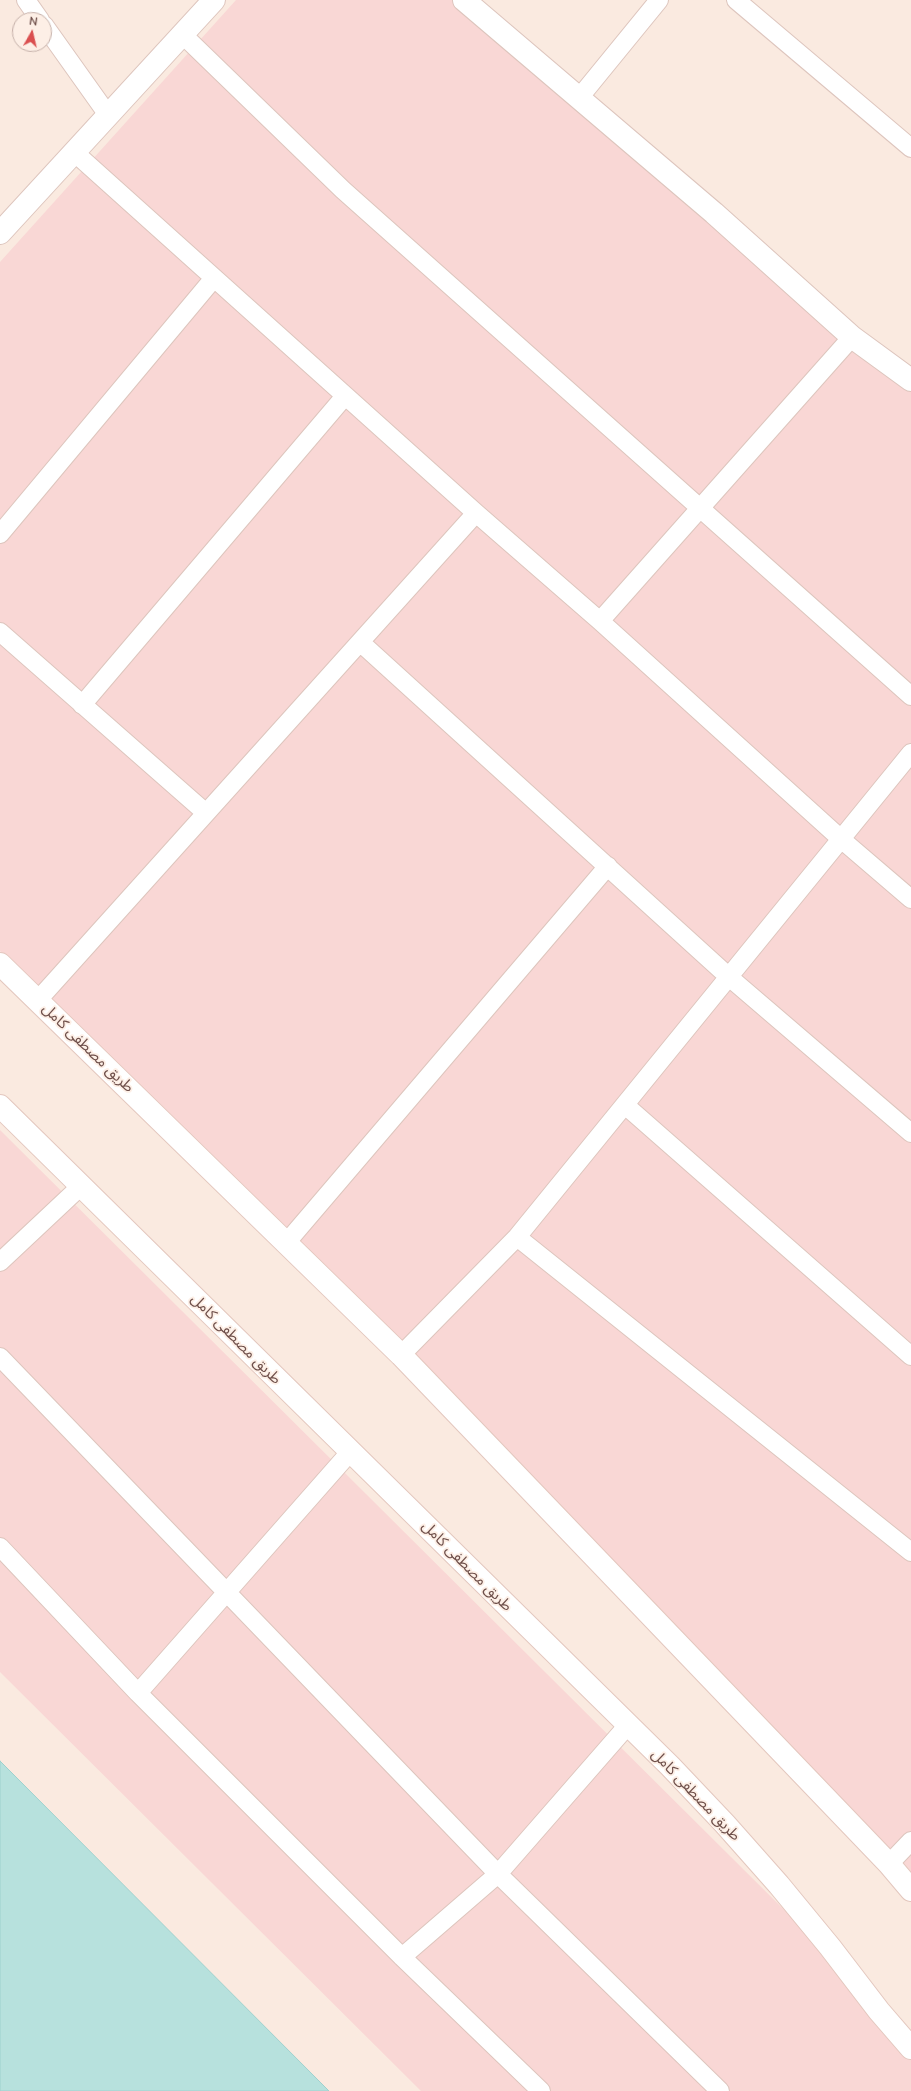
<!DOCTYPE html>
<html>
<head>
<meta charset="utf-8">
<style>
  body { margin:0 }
  #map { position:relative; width:911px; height:2091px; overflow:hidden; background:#faeae0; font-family:Mulish,sans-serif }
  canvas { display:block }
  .north { position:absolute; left:12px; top:12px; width:40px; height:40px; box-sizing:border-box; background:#fdefe6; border:1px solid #c4afa8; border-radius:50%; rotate:8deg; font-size:11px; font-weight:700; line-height:16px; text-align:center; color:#6e4f4a }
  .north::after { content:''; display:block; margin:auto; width:14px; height:18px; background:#da4f4f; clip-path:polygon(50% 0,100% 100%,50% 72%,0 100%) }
</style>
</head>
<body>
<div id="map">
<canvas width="911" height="2091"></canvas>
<div class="north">N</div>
</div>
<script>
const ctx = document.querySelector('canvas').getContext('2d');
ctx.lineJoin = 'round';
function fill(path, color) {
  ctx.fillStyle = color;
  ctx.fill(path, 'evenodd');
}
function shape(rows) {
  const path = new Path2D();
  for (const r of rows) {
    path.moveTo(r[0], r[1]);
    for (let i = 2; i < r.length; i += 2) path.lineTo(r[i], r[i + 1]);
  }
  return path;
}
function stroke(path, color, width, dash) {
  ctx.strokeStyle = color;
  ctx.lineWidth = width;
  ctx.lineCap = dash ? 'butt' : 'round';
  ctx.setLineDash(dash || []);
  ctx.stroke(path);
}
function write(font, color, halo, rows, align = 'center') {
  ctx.font = font + ' Mulish,"Noto Sans Arabic",sans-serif';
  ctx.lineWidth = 3.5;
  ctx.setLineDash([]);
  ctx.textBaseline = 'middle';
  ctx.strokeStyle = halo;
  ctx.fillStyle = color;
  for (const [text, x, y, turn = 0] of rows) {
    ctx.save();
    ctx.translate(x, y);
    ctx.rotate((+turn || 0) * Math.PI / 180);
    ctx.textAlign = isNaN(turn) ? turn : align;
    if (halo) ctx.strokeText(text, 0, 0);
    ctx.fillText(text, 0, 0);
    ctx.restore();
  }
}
fill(shape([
  [236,0,455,0,911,386,911,1883,881,1842,0,951,0,262],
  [0,1130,911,2036,911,2091,421,2091,0,1672]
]), '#f9d7d5');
const water = shape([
  [0,1761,329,2091,0,2091,0,1761]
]);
fill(water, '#b7e1dd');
stroke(water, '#9ed1ce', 1);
const service = shape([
  [26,0,40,20],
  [736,0,911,148],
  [44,25,108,115],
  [182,34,343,190,911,696],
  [579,98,659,0],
  [74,152,476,513,600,621,841,839,911,899],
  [0,534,214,278],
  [600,621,852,337],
  [0,632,206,813],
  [360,642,729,977,911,1133],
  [82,705,345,396],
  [38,1000,476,513],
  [625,1105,911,1356],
  [517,1237,911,1552],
  [287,1242,608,866],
  [0,1262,81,1186],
  [401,1355,517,1237,911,753],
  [0,1357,498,1874,628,1725],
  [0,1547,138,1693,402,1957,541,2091],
  [138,1693,351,1451],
  [889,1864,911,1841],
  [402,1957,498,1874,720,2091]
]);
const minor = shape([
  [464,0,714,213,852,337,911,380]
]);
const tertiary = shape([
  [0,233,214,0]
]);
const secondary = shape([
  [0,964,401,1355,889,1864,911,1890],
  [0,1106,670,1766,725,1824,779,1885,830,1947,879,2011,911,2048]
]);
stroke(service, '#ddc5bd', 20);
stroke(minor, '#ddc5bd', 24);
stroke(tertiary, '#ddc5bd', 24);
stroke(secondary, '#e3c7be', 24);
stroke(service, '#fff', 18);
stroke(minor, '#fff', 22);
stroke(tertiary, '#fff', 22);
stroke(secondary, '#fff', 22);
write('15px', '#6e4f4a', '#fdefe6', [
  ["طريق مصطفى كامل",88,1048,44],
  ["طريق مصطفى كامل",236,1339,45],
  ["طريق مصطفى كامل",467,1566,45],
  ["طريق مصطفى كامل",696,1795,46]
]);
</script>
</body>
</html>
